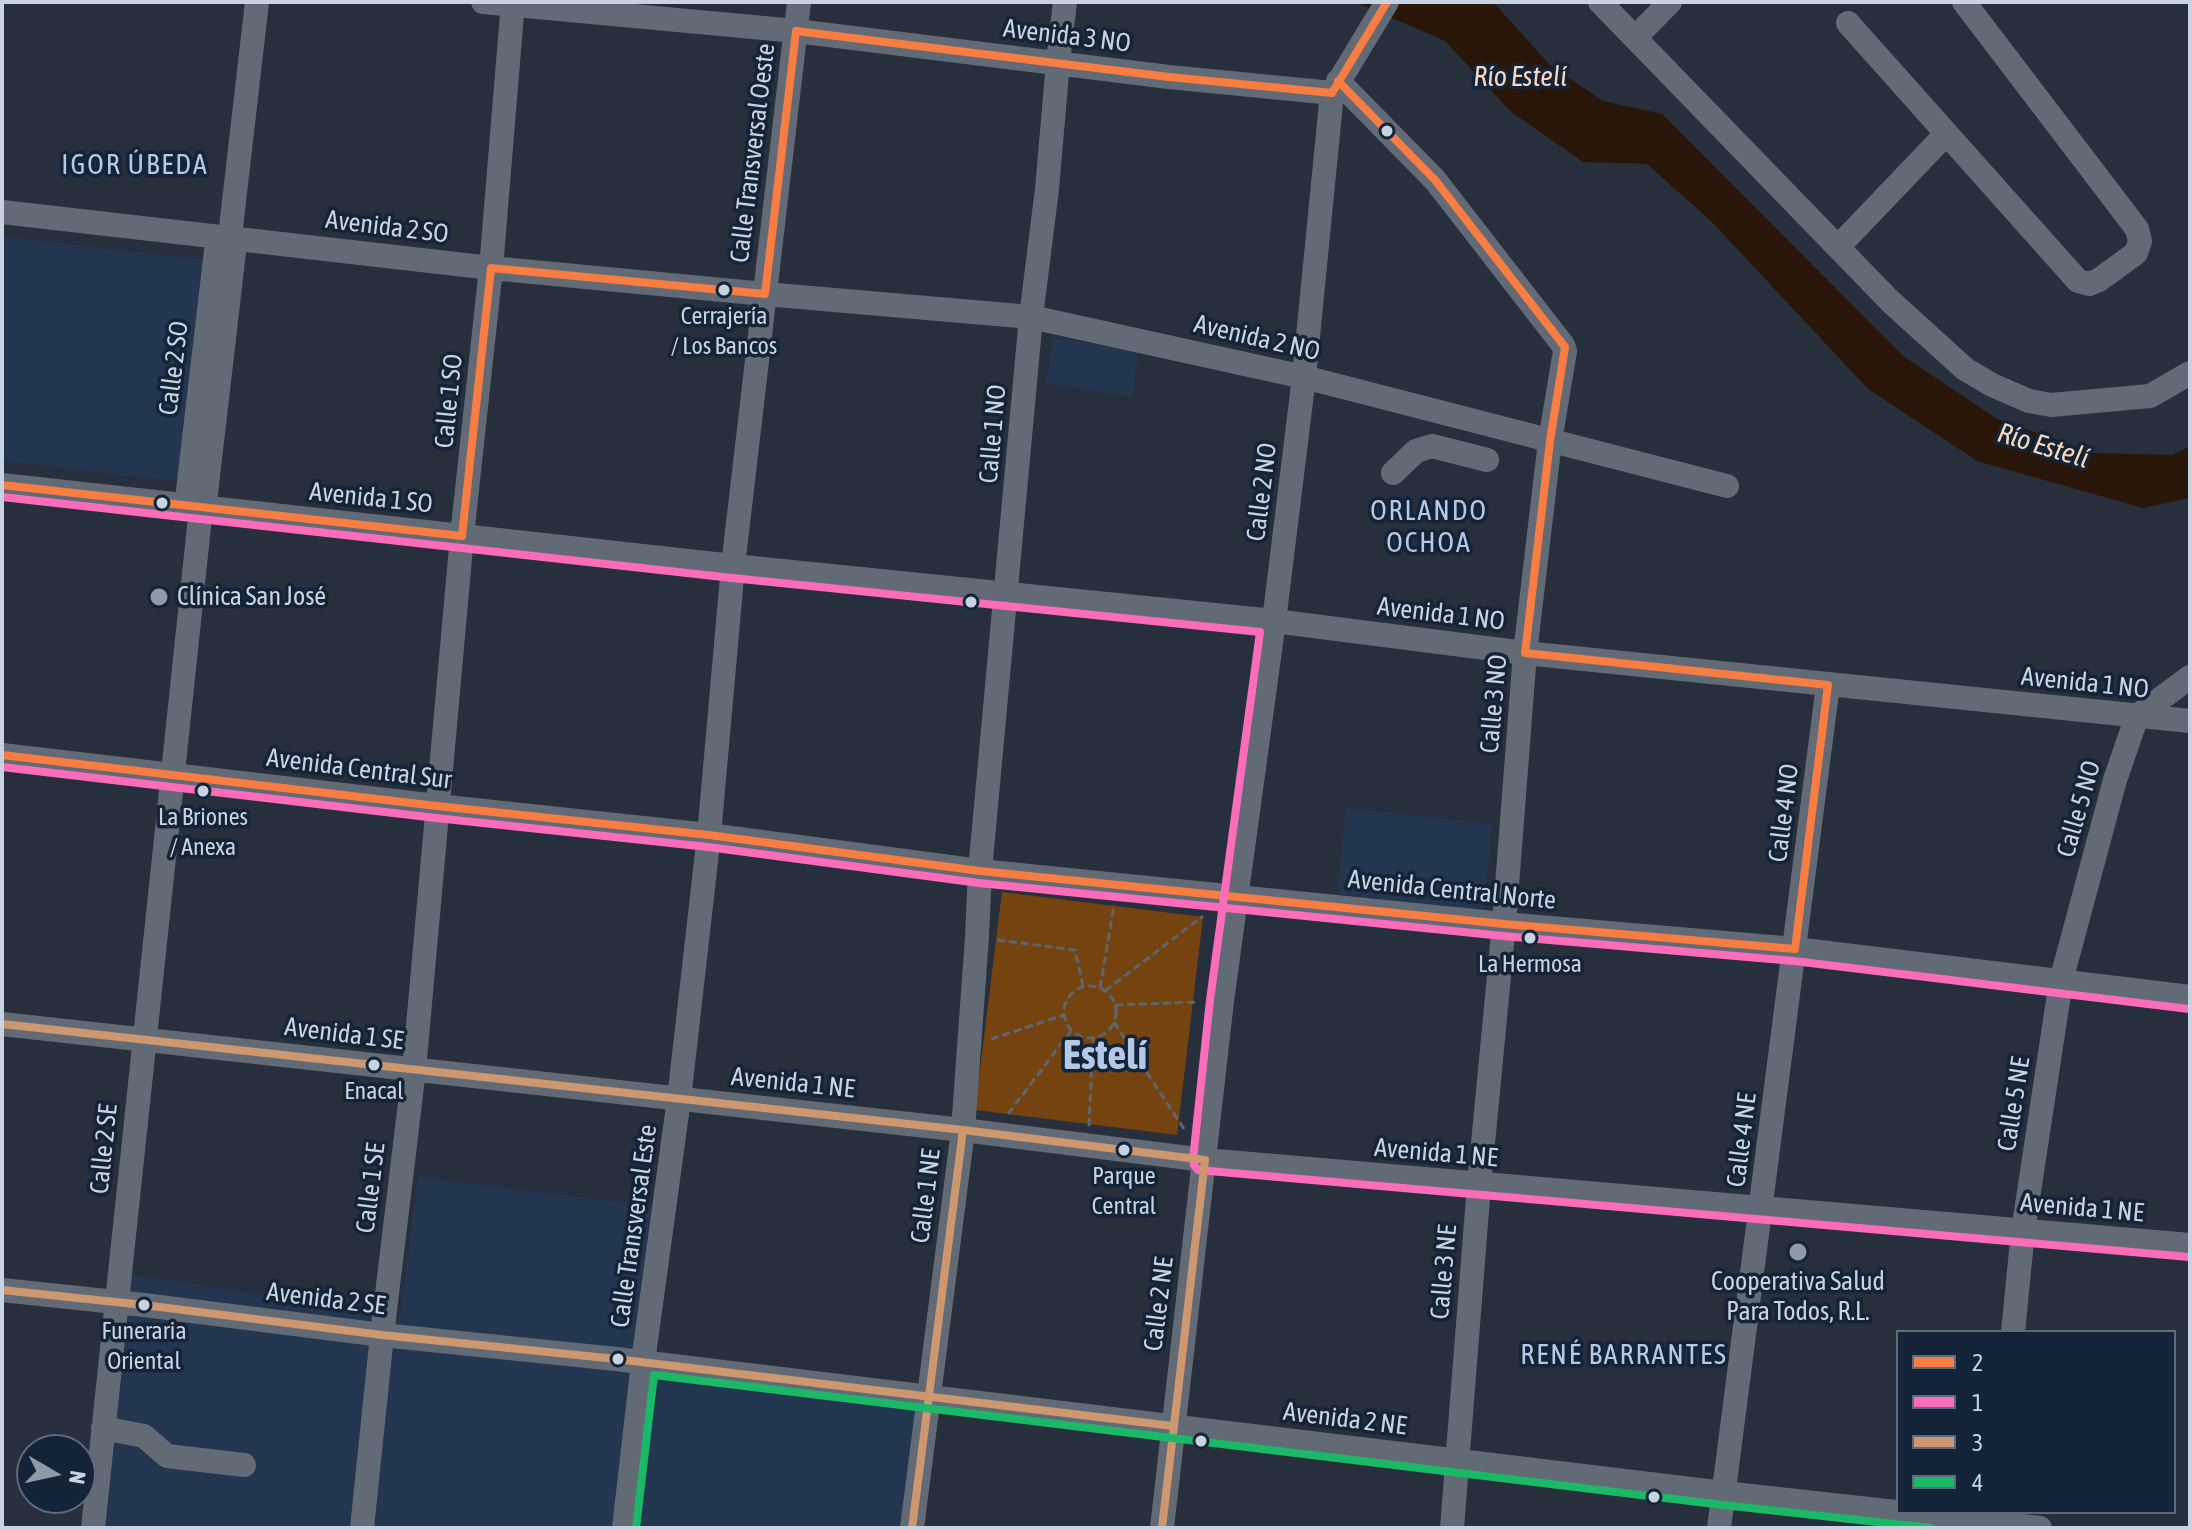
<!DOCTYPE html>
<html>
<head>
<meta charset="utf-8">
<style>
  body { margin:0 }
  #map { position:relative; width:2192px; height:1530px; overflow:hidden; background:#262f3b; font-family:"Asap Condensed",sans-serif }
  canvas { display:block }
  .frame { position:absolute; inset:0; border:4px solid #c8d3e1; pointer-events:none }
  .legend { position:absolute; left:1896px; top:1330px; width:280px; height:184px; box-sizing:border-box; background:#132439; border:2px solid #5b6a7c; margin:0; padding:10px 14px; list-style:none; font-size:24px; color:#c8d3e1 }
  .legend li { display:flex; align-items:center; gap:16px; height:40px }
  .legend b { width:40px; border:2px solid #5b6a7c }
  .north { position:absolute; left:16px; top:1434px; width:80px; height:80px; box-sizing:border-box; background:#132439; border:2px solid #5b6a7c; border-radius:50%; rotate:99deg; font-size:22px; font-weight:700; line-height:32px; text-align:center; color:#c8d3e1 }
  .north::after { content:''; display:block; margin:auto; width:28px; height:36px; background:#8f9aa7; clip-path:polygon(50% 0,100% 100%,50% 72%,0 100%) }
</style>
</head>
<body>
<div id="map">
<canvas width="2192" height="1530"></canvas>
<div class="frame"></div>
<ul class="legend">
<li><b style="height:10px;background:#f77d43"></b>2</li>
<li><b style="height:10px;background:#fb6dba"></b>1</li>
<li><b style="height:10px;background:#cd976f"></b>3</li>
<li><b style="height:10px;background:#1ab867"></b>4</li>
</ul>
<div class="north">N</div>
</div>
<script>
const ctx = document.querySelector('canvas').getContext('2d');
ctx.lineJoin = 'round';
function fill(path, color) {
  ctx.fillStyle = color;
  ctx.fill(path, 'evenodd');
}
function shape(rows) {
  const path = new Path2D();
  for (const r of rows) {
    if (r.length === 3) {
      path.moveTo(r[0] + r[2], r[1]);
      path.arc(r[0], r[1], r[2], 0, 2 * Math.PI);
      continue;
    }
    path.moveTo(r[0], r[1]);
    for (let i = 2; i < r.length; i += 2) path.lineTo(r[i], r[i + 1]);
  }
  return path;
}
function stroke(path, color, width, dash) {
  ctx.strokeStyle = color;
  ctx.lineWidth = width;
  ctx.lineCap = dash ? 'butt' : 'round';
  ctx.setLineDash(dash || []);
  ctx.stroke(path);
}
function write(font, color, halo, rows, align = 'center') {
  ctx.font = font + ' "Asap Condensed",sans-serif';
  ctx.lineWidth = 7;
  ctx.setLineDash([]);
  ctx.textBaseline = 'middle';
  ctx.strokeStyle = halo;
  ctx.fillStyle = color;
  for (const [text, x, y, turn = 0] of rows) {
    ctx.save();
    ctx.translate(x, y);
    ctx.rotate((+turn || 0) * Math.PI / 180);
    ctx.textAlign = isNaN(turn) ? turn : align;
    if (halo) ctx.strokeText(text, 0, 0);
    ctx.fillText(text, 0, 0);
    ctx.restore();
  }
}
fill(shape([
  [2,236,213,261,187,483,2,461],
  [1053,338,1139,351,1132,397,1046,384],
  [1346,808,1492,824,1484,910,1337,894],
  [418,1177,655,1206,637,1350,928,1396,914,1528,90,1528,120,1273,400,1315]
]), '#23364f');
fill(shape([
  [1002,892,1203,917,1177,1135,975,1110]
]), '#75430f');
fill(shape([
  [1356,2,1493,2,1550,65,1603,101,1662,114,1903,356,1997,419,2094,453,2172,455,2190,446,2190,498,2143,508,1977,461,1868,389,1711,221,1647,164,1583,162,1510,111,1445,41]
]), '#291608');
stroke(shape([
  [997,940,1075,950,1083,986],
  [1090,1012,26],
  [1100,988,1114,905],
  [1105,991,1203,916],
  [1115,1005,1199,1002],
  [1114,1022,1184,1129],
  [991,1039,1064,1015],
  [1008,1114,1071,1031],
  [1089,1126,1093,1038]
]), '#5d656e', 3, [8, 4]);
stroke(shape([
  [483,2,796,31,1169,77,1332,93],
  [1600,2,1890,301,1965,369,1992,385,2029,401,2051,405,2150,396,2190,373],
  [1848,23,2078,281,2089,284,2099,280,2136,253,2140,241,2137,229,1964,2],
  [1636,37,1670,2],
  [1338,81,1435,180,1563,345,1565,351,1550,441,1525,653,1504,924,1479,1185,1452,1528],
  [2,212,491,268,765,294,1031,317,1304,377,1727,486],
  [1838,247,1946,134],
  [1393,473,1416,451,1432,446,1487,460],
  [2,485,733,566,1274,621,1525,653,2190,721],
  [201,508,190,497,188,490,216,251,220,245,230,236],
  [2,755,437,806,709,835,980,871,1504,924,1795,949,2190,997],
  [2,1024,963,1130,1205,1160,2190,1245],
  [2,1290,144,1305,382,1335,616,1359,1724,1493,2040,1528],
  [2013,1332,2023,1231,2061,981,2115,780,2137,716,2190,677],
  [103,1428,144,1436,167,1456,244,1465],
  [93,1528,201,508,206,493,234,252,230,236,257,2],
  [362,1528,382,1335,414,1070,462,536,491,268,513,2],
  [624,1528,643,1362,679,1099,709,835,733,566,799,2],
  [912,1528,963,1130,977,937,980,871,1031,317,1047,189,1058,62,1065,2],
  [1162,1528,1222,1001,1274,621,1304,377,1332,93,1387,2],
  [1719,1528,1828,685]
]), '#626a75', 24);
stroke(shape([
  [2,485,462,536,491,268,765,294,796,31,1169,77,1332,93,1387,2],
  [2,755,437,806,709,835,980,871,1504,924,1795,949,1828,685,1525,653,1550,441,1565,347,1435,180,1338,81]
]), '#f77d43', 8);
stroke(shape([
  [2,497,732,578,1260,632,1210,1000,1193,1159,1194,1165,1198,1170,2189,1257],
  [2,767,436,818,708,847,979,883,1503,936,1794,961,2189,1009]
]), '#fb6dba', 8);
stroke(shape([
  [2,1024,963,1130,1205,1160],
  [2,1290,144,1305,382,1335,616,1359,1173,1426],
  [912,1528,963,1130],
  [1162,1528,1205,1160]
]), '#cd976f', 8);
stroke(shape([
  [636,1528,654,1375,1723,1505,1931,1528]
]), '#1ab867', 8);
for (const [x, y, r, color] of [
  [1387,131,7,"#c8d3e1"],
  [724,290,7,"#c8d3e1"],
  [162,503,7,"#c8d3e1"],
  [159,597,10,"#8f9aa7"],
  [971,602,7,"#c8d3e1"],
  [203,791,7,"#c8d3e1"],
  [1530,938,7,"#c8d3e1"],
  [374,1065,7,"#c8d3e1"],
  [1124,1150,7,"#c8d3e1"],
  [1798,1252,10,"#8f9aa7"],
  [144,1305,7,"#c8d3e1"],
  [618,1359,7,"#c8d3e1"],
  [1201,1441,7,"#c8d3e1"],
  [1654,1497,7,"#c8d3e1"]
]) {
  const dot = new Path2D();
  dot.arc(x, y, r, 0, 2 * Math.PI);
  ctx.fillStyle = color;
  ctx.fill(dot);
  stroke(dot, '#132439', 3);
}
write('24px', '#c8d3e1', '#132439', [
  ["Cerrajería",724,316],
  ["/ Los Bancos",724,346],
  ["La Briones",203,817],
  ["/ Anexa",203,847],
  ["La Hermosa",1530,964],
  ["Enacal",374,1091],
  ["Parque",1124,1176],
  ["Central",1124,1206],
  ["Funeraria",144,1331],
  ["Oriental",144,1361]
]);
write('26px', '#c8d3e1', '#132439', [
  ["Avenida 3 NO",1067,36,7],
  ["Calle Transversal Oeste",753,153,-83],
  ["Avenida 2 SO",387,227,7],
  ["Avenida 2 NO",1257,338,13],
  ["Calle 2 SO",174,368,-83],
  ["Calle 1 SO",449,401,-84],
  ["Calle 1 NO",993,434,-85],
  ["Calle 2 NO",1262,492,-83],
  ["Avenida 1 SO",371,498,6],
  ["Avenida 1 NO",1441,614,7],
  ["Avenida 1 NO",2085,683,6],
  ["Calle 3 NO",1494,704,-85],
  ["Avenida Central Sur",359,769,7],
  ["Calle 5 NO",2079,809,-74],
  ["Calle 4 NO",1784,813,-83],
  ["Avenida Central Norte",1452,890,6],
  ["Avenida 1 SE",344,1034,7],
  ["Avenida 1 NE",793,1083,6],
  ["Calle 5 NE",2014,1104,-81],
  ["Calle 4 NE",1742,1140,-83],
  ["Calle 2 SE",104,1149,-84],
  ["Avenida 1 NE",1436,1153,5],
  ["Calle 1 SE",371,1188,-83],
  ["Calle 1 NE",926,1196,-83],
  ["Avenida 1 NE",2082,1208,5],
  ["Calle Transversal Este",634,1226,-82],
  ["Calle 3 NE",1444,1272,-85],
  ["Avenida 2 SE",326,1299,7],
  ["Calle 2 NE",1159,1304,-83],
  ["Avenida 2 NE",1345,1419,7]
]);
write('26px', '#c8d3e1', '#132439', [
  ["Clínica San José",177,597],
  ["Cooperativa Salud",1798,1282,"center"],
  ["Para Todos, R.L.",1798,1312,"center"]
], 'left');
write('italic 28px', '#fbd5b9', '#132439', [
  ["Río Estelí",1520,77],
  ["Río Estelí",2043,446,17]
]);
ctx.letterSpacing = '2px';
write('28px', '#b4c9e5', '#132439', [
  ["IGOR ÚBEDA",135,165],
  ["ORLANDO",1429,511],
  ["OCHOA",1429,543],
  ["RENÉ BARRANTES",1624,1355]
]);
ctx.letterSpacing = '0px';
write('bold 42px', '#b4c9e5', '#132439', [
  ["Estelí",1105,1056]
]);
</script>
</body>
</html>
